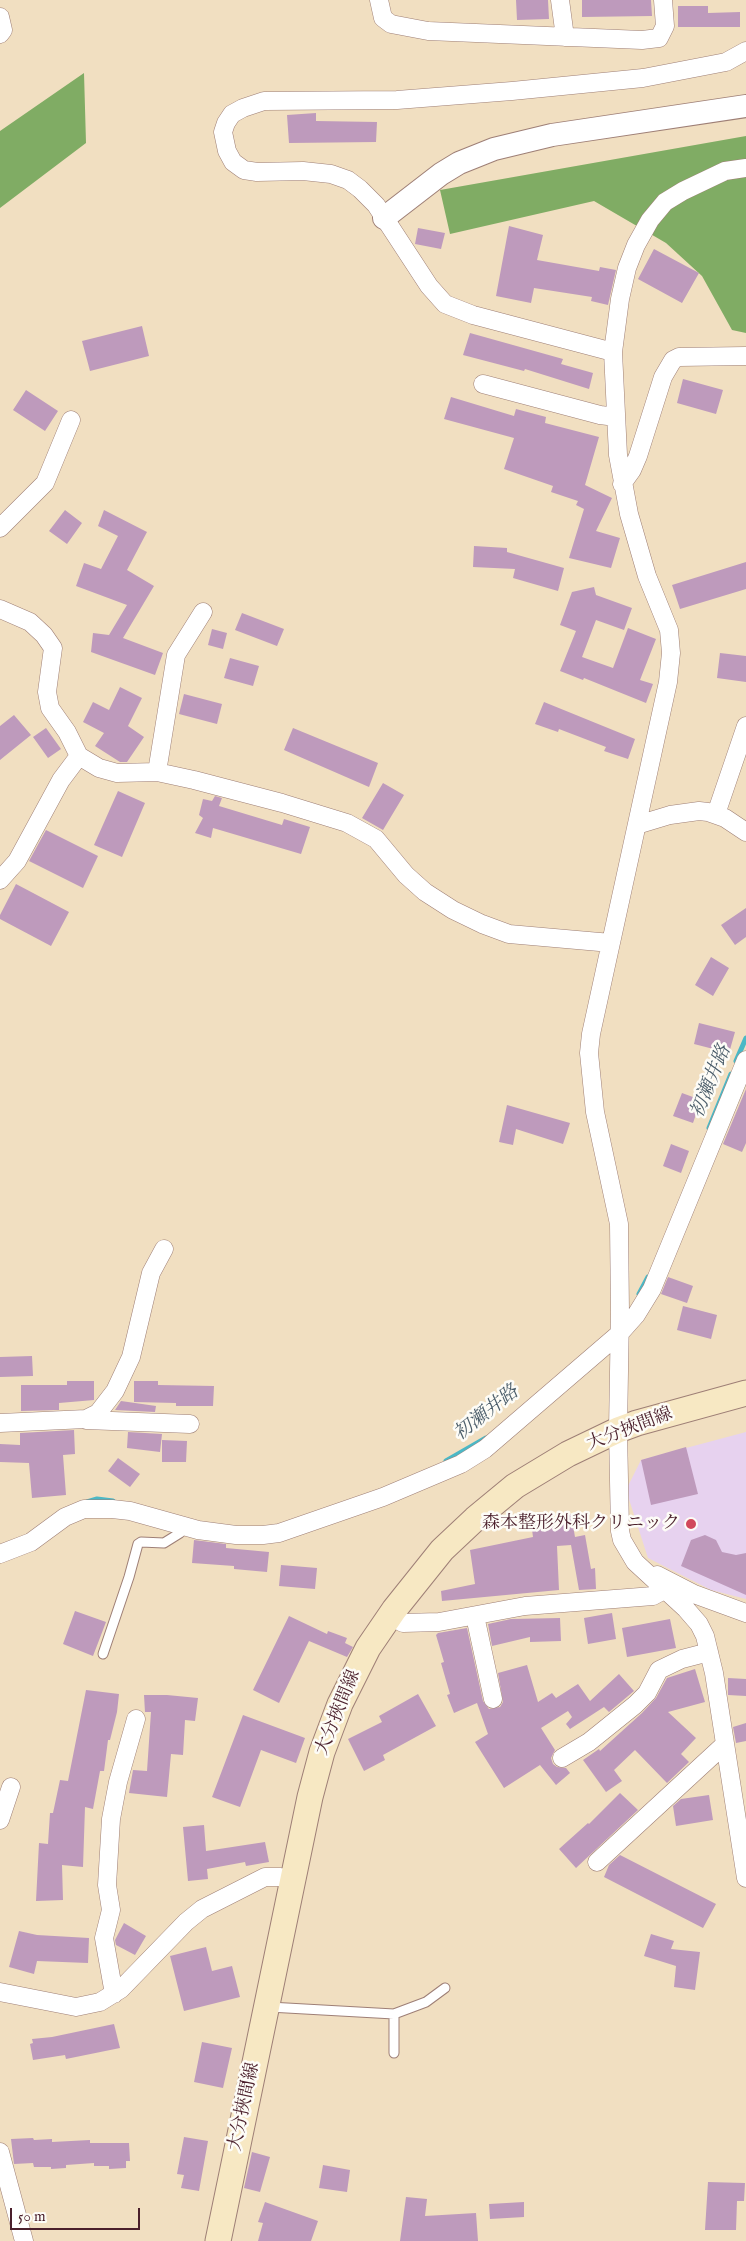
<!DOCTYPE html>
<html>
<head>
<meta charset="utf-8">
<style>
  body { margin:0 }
  #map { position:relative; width:746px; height:2241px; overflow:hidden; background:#f1dfc1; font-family:"IM FELL English",serif }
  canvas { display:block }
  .scale { position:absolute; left:10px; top:2208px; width:130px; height:22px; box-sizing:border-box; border:2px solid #4a1f2b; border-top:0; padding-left:6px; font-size:15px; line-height:18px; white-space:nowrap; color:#4a1f2b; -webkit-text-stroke:4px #fdfcf7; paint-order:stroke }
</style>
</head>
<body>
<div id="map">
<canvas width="746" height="2241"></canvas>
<div class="scale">50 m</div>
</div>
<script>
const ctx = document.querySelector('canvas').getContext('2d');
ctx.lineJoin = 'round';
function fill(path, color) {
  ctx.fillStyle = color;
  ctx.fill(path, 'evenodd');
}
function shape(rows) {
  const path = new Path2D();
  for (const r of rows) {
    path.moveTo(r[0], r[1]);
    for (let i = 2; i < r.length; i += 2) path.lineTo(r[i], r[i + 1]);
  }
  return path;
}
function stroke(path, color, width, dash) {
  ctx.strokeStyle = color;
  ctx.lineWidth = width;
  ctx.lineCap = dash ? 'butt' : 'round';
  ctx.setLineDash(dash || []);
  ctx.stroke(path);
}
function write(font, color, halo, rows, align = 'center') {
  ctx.font = font + ' "IM FELL English","Noto Serif JP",serif';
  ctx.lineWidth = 5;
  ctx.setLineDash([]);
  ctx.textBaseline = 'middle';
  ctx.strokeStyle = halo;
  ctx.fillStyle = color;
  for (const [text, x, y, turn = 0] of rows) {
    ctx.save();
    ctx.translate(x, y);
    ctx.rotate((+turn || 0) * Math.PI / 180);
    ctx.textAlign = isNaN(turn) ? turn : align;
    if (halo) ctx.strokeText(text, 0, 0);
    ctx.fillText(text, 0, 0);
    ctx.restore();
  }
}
fill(shape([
  [746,1432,746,1599,711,1590,648,1558,626,1490,641,1460]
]), '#e7d2ef');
fill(shape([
  [84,73,86,143,0,208,0,131],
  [746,136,746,333,732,330,702,276,666,243,594,201,450,234,440,190]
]), '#80ac64');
stroke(shape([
  [736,1061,746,1038],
  [709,1128,731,1074],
  [639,1294,648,1277],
  [446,1461,486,1438],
  [87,1502,97,1499,113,1501]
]), '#4bb8c6', 5);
fill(shape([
  [516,0,548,0,549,19,517,20],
  [582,0,651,0,652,16,582,17],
  [678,6,708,6,708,13,740,12,740,27,678,27],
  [316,113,316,121,377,122,376,142,289,143,287,115],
  [509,226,543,235,537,260,599,271,600,267,616,270,608,305,591,301,592,297,534,288,531,303,496,296],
  [418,228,445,233,441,249,415,244],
  [654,249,699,273,682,303,638,279],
  [142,326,149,356,90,371,82,341],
  [470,333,563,359,561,364,593,373,589,389,525,369,524,371,463,355],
  [683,379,723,390,716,414,677,403],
  [26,390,58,411,45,431,13,410],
  [451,397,514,416,516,409,546,417,545,423,599,437,585,485,612,498,596,531,620,538,611,568,569,558,584,509,576,505,578,501,551,492,553,486,504,469,514,438,444,419],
  [65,510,82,523,67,544,49,531],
  [104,510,147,532,127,570,154,586,123,638,163,653,155,675,91,652,93,633,109,635,127,605,76,586,84,563,101,569,118,536,98,526],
  [474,546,507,548,507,552,564,568,558,591,513,578,515,569,473,567],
  [746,562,746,589,680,609,672,585],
  [594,587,596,595,632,608,624,630,596,620,582,657,613,668,628,628,656,639,640,680,653,684,646,703,584,678,583,680,560,671,576,631,560,625,572,592],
  [242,613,284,629,277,646,235,630],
  [212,629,227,633,223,649,208,645],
  [720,653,746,656,746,682,717,678],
  [230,658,259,666,253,686,224,678],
  [120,687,142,698,128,726,144,737,127,762,120,762,95,746,104,733,83,722,93,702,109,710],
  [184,694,222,704,217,724,179,714],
  [544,702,635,739,628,759,604,751,606,747,559,729,558,732,535,724],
  [14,715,31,735,0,760,0,726],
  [46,728,61,749,48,758,33,737],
  [293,728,378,763,369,787,284,750],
  [383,783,404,795,383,830,362,818],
  [118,791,145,803,122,857,94,845],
  [215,796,222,798,219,806,282,825,284,819,310,827,301,854,213,828,211,838,195,833,203,818,199,815,203,799,212,801],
  [46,830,98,856,83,888,29,861],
  [16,884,69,912,51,946,0,919,0,915],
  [746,908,746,937,735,945,721,925],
  [711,957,729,968,713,996,695,985],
  [699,1023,735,1032,729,1053,694,1044],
  [746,1089,746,1143,742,1152,723,1144],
  [682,1093,701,1100,693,1123,673,1116],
  [507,1105,570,1123,563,1144,516,1129,513,1145,499,1142],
  [671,1144,689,1151,681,1173,663,1166],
  [668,1277,693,1286,687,1303,661,1294],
  [683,1306,717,1315,711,1339,677,1330],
  [32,1356,33,1376,0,1377,0,1357],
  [67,1381,94,1381,94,1400,59,1403,59,1410,21,1411,21,1385,67,1385],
  [134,1381,158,1381,158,1385,214,1386,213,1406,176,1406,176,1403,134,1402],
  [121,1401,156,1406,155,1412,115,1410],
  [74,1430,75,1454,63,1455,66,1495,32,1498,29,1463,0,1462,0,1444,20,1445,20,1433],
  [128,1432,162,1434,160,1452,127,1448],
  [162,1440,187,1441,186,1462,162,1462],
  [686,1447,698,1494,651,1505,641,1460],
  [118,1458,140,1474,130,1487,108,1471],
  [571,1514,575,1537,585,1535,591,1569,595,1568,596,1589,579,1590,571,1545,557,1546,559,1590,442,1601,441,1591,475,1584,470,1550,533,1537,531,1522],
  [705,1535,716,1540,722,1552,736,1555,746,1553,746,1595,681,1566,691,1540],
  [194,1540,226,1544,226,1548,269,1552,267,1572,234,1569,234,1566,192,1563],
  [281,1565,317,1568,315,1589,279,1586],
  [75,1611,106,1622,93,1656,63,1644],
  [612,1613,616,1639,588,1644,584,1618],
  [289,1616,327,1634,328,1631,347,1638,345,1643,353,1647,347,1657,309,1641,279,1703,253,1690],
  [560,1618,561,1641,530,1642,530,1637,492,1646,488,1624,511,1619],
  [670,1619,676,1648,627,1657,622,1628],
  [467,1628,483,1701,489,1709,500,1707,503,1702,498,1673,527,1665,538,1702,552,1693,556,1698,578,1684,590,1701,619,1674,634,1691,609,1712,604,1707,570,1729,566,1724,572,1717,568,1711,541,1728,555,1750,551,1758,553,1764,557,1767,566,1768,570,1773,556,1785,540,1765,504,1788,475,1742,488,1734,477,1703,454,1713,447,1695,450,1694,441,1663,444,1662,436,1635,438,1633],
  [695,1669,705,1702,668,1712,696,1738,681,1754,689,1762,667,1783,635,1750,614,1770,622,1781,606,1792,583,1760,599,1749,600,1751,642,1713,656,1698,667,1678],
  [728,1678,746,1679,746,1696,728,1695],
  [86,1690,119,1694,117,1712,110,1740,108,1740,104,1771,100,1771,93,1809,85,1807,83,1867,62,1865,63,1900,36,1901,39,1843,48,1844,50,1813,53,1813,60,1780,68,1781],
  [418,1694,436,1726,383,1755,385,1760,364,1771,348,1739,382,1722,379,1716],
  [144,1695,167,1695,198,1698,195,1721,185,1720,183,1755,171,1754,167,1797,129,1793,133,1770,147,1771,151,1712,145,1712],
  [243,1715,305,1738,296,1763,261,1750,240,1807,212,1797],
  [746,1723,746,1741,736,1743,733,1727],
  [620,1793,638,1810,576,1868,559,1849,588,1823,589,1824],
  [709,1795,713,1820,676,1826,673,1806,681,1799],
  [204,1825,206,1851,265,1842,269,1862,246,1866,245,1862,207,1869,208,1879,188,1881,183,1827],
  [620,1855,716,1904,703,1928,604,1877,609,1865],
  [124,1923,146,1936,135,1955,116,1945,115,1940],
  [19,1931,37,1935,89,1938,88,1963,37,1961,34,1974,9,1967],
  [651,1934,674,1941,671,1949,700,1952,695,1990,674,1987,676,1966,644,1956],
  [206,1947,212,1971,232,1966,240,1997,184,2011,170,1956],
  [114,2024,120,2048,66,2059,65,2055,33,2060,30,2044,33,2043,32,2039,52,2037],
  [202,2042,232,2048,223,2088,194,2082],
  [184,2137,208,2141,199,2191,181,2188,184,2175,177,2174],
  [33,2138,34,2140,52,2139,52,2142,90,2140,90,2143,129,2143,130,2161,126,2161,126,2168,109,2169,109,2166,94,2166,94,2163,66,2165,66,2168,51,2169,51,2167,34,2167,33,2163,14,2164,11,2139],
  [252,2152,270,2157,260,2192,244,2188],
  [323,2165,350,2170,347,2192,319,2188],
  [708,2182,745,2183,744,2201,737,2201,736,2230,705,2230],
  [406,2197,427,2199,425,2216,476,2213,478,2241,400,2241],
  [265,2202,318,2221,311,2241,258,2241,263,2223,258,2222],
  [524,2202,524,2217,490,2219,489,2204]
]), '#be9abc');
const service = shape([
  [103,1654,129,1577,138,1544,141,1542,164,1543,180,1533,185,1527],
  [269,2007,394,2014,426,2002,445,1988],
  [394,2014,394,2053]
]);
const minor = shape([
  [379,0,383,18,391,24,428,31,642,40,659,38,665,26,663,0],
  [560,0,565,37],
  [0,17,3,30,0,34],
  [746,168,725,171,683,191,665,202,650,220,636,245,627,268,620,299,613,352,618,455,629,514,647,576,669,630,671,653,668,682,591,1034,589,1053,595,1112,619,1224,620,1313,618,1430,620,1531,622,1540,635,1562,686,1609,699,1624,705,1636,714,1673,746,1878],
  [613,352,473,315,445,304,429,286,376,205,360,189,348,180,331,174,303,171,257,172,244,170,233,162,227,151,223,132,226,123,232,114,243,108,264,101,397,100,512,91,643,78,726,62,746,51],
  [483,384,600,415,616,417],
  [622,484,632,470,638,456,663,377,673,360,679,357,746,356],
  [0,528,45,483,71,420],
  [0,609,30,622,44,635,53,648,47,692,50,708,67,732,79,756,99,768,117,773,157,772,194,780,282,803,347,823,376,839,406,875,425,892,453,910,482,924,509,934,611,943],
  [157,772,176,655,203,612],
  [716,814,746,726],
  [637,825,670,815,699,811,708,812,725,818,746,832],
  [0,880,17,861,61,780,79,756],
  [86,1420,190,1424],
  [0,1423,86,1419,98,1413,115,1391,131,1357,151,1273,164,1249],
  [0,1554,31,1542,65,1517,84,1509,112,1509,130,1511,198,1530,236,1535,263,1535,279,1533,383,1497,461,1464,485,1449,620,1333,636,1315,652,1289,746,1060],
  [657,1575,694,1594,746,1613],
  [390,1616,403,1623,439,1622,525,1606,653,1596,664,1590],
  [475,1616,493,1699],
  [562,1758,589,1742,635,1705,647,1693,659,1670,682,1659,709,1652],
  [0,1820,11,1787],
  [597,1862,725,1744],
  [0,1992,76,2007,100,2002,121,1989,186,1922,202,1909,265,1877,279,1877,292,1879],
  [114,1994,104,1938,111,1910,107,1885,111,1819,118,1782,136,1719],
  [0,2152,24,2241]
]);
const tertiary = shape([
  [384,218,441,174,459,163,494,149,552,135,746,106]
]);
const secondary = shape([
  [218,2241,310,1797,322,1752,340,1704,368,1648,394,1610,442,1550,475,1519,515,1486,568,1454,618,1430,637,1423,746,1393]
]);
stroke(service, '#9e7f76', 11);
stroke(minor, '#9e7f76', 19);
stroke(tertiary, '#9e7f76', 24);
stroke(secondary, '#9e7f76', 27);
stroke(service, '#fff', 9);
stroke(minor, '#fff', 18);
stroke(tertiary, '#fff', 22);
stroke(secondary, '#f7e8c3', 25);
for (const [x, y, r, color] of [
  [691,1524,6,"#d1495b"]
]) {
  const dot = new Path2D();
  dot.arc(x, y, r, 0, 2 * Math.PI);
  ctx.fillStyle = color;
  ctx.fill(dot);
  stroke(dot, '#fdfcf7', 2);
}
write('18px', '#4a1f2b', '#fdfcf7', [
  ["大分挾間線",630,1430,-21],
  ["大分挾間線",339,1713,-68],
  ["大分挾間線",245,2107,-78]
]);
write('18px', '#4a1f2b', '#fdfcf7', [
  ["森本整形外科クリニック",680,1524]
], 'right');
write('italic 19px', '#4a5c69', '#fdfcf7', [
  ["初瀬井路",712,1082,-68],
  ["初瀬井路",487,1414,-38]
]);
</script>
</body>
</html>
